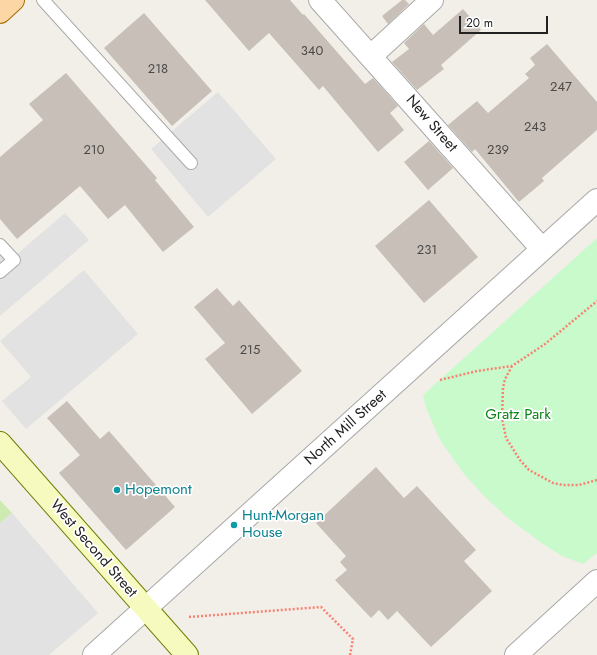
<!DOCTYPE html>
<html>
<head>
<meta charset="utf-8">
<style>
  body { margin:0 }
  #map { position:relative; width:597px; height:655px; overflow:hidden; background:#f2efe9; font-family:Jost,sans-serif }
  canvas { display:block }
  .scale { position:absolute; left:459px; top:16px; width:89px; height:18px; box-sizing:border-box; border:2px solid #222; border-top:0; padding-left:5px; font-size:12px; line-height:14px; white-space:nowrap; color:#222; -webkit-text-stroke:3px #fff; paint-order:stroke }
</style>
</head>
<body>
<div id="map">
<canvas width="597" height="655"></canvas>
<div class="scale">20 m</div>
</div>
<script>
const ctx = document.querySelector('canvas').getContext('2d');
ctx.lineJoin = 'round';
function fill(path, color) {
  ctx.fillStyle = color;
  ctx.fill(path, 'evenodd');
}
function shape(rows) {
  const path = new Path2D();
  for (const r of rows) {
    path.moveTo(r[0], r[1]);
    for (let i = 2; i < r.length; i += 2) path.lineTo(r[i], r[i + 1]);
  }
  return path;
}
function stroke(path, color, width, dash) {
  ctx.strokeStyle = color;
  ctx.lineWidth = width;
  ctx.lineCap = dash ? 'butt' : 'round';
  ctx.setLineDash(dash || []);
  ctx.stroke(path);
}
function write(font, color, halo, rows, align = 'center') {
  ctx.font = font + ' Jost,sans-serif';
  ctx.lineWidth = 3.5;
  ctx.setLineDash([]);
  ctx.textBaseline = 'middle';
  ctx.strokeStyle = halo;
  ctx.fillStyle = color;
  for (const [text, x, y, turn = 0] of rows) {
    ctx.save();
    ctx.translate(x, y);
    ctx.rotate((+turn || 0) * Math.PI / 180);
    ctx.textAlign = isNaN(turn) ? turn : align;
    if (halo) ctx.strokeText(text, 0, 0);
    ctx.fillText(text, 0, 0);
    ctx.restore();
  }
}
fill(shape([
  [0,500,12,513,0,523]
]), '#cdebb0');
fill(shape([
  [597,238,597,553,583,564,562,556,543,544,509,519,486,498,464,474,440,440,426,408,423,395]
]), '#c8facc');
fill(shape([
  [218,92,276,159,208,217,151,149],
  [65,213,89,240,0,316,0,248,10,260],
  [84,270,138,334,26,429,2,401,31,377,0,341],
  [12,513,98,613,49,655,0,655,0,523]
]), '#e2e2e2');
fill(shape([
  [205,0,290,0,303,15,304,14,365,84,373,78,398,106,390,113,404,130,378,152,323,86,319,90,269,33,249,51],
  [402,0,405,0,409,4,388,24,382,16],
  [463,9,481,30,441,65,444,69,417,90,392,62,409,49,404,43,424,24,433,35],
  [144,13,212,91,172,126,104,48],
  [547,44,597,102,597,130,542,178,544,181,519,202,475,149,472,152,448,125,477,101,488,113,529,78,525,74,535,65,530,58],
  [66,73,157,178,155,180,194,227,163,252,125,205,108,219,80,186,17,239,0,219,0,157,43,120,29,104],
  [429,141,453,168,428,190,404,162],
  [429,200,478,257,424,303,375,246],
  [217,288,233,306,239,300,302,371,252,414,205,359,225,343,194,307],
  [67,401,100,439,109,431,175,507,126,550,59,473,80,455,47,418],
  [376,467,404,498,417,486,476,550,464,561,492,591,431,647,397,611,388,620,379,610,371,618,335,580,347,570,340,562,346,556,316,523]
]), '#c7bfb8');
const lane = shape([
  [43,0,191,163],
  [0,245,14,260,0,272]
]);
const street = shape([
  [320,0,542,249],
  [371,56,432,0],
  [94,655,597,200],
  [516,655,597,581]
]);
const secondary = shape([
  [0,443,187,655]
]);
const primary = shape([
  [0,12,13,0]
]);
stroke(lane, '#a9a9a9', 14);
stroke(street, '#a9a9a9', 24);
stroke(secondary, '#707d05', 24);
stroke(primary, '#a06b00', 24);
stroke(shape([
  [512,366,505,379,503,388,502,418,506,438,520,460,529,470,553,483,563,485,579,485,597,480],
  [440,380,477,371,512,366,545,344,597,301],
  [189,617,321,607,353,639,350,655]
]), '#fa8072', 2.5, [2, 2]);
stroke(lane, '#fff', 12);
stroke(street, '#fff', 22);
stroke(secondary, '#f7fabf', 22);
stroke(primary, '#fcd6a4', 22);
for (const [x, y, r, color] of [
  [117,490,4,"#0f9aa8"],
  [234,525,4,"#0f9aa8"]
]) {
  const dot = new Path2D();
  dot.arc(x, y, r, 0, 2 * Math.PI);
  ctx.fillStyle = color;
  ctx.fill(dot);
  stroke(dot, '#fff', 1.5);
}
write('13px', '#4b4948', null, [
  ["340",312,52],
  ["218",158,70],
  ["247",561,88],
  ["243",535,128],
  ["210",94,151],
  ["239",498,151],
  ["231",427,251],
  ["215",250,351]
]);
write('15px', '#222', '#fff', [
  ["New Street",431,124,49],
  ["North Mill Street",346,428,-42],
  ["West Second Street",93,549,49]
]);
write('15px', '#0c8416', '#fff', [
  ["Gratz Park",518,415]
]);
write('15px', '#0d838f', '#fff', [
  ["Hopemont",125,490],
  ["Hunt-Morgan",242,516],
  ["House",242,533]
], 'left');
</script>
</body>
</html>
